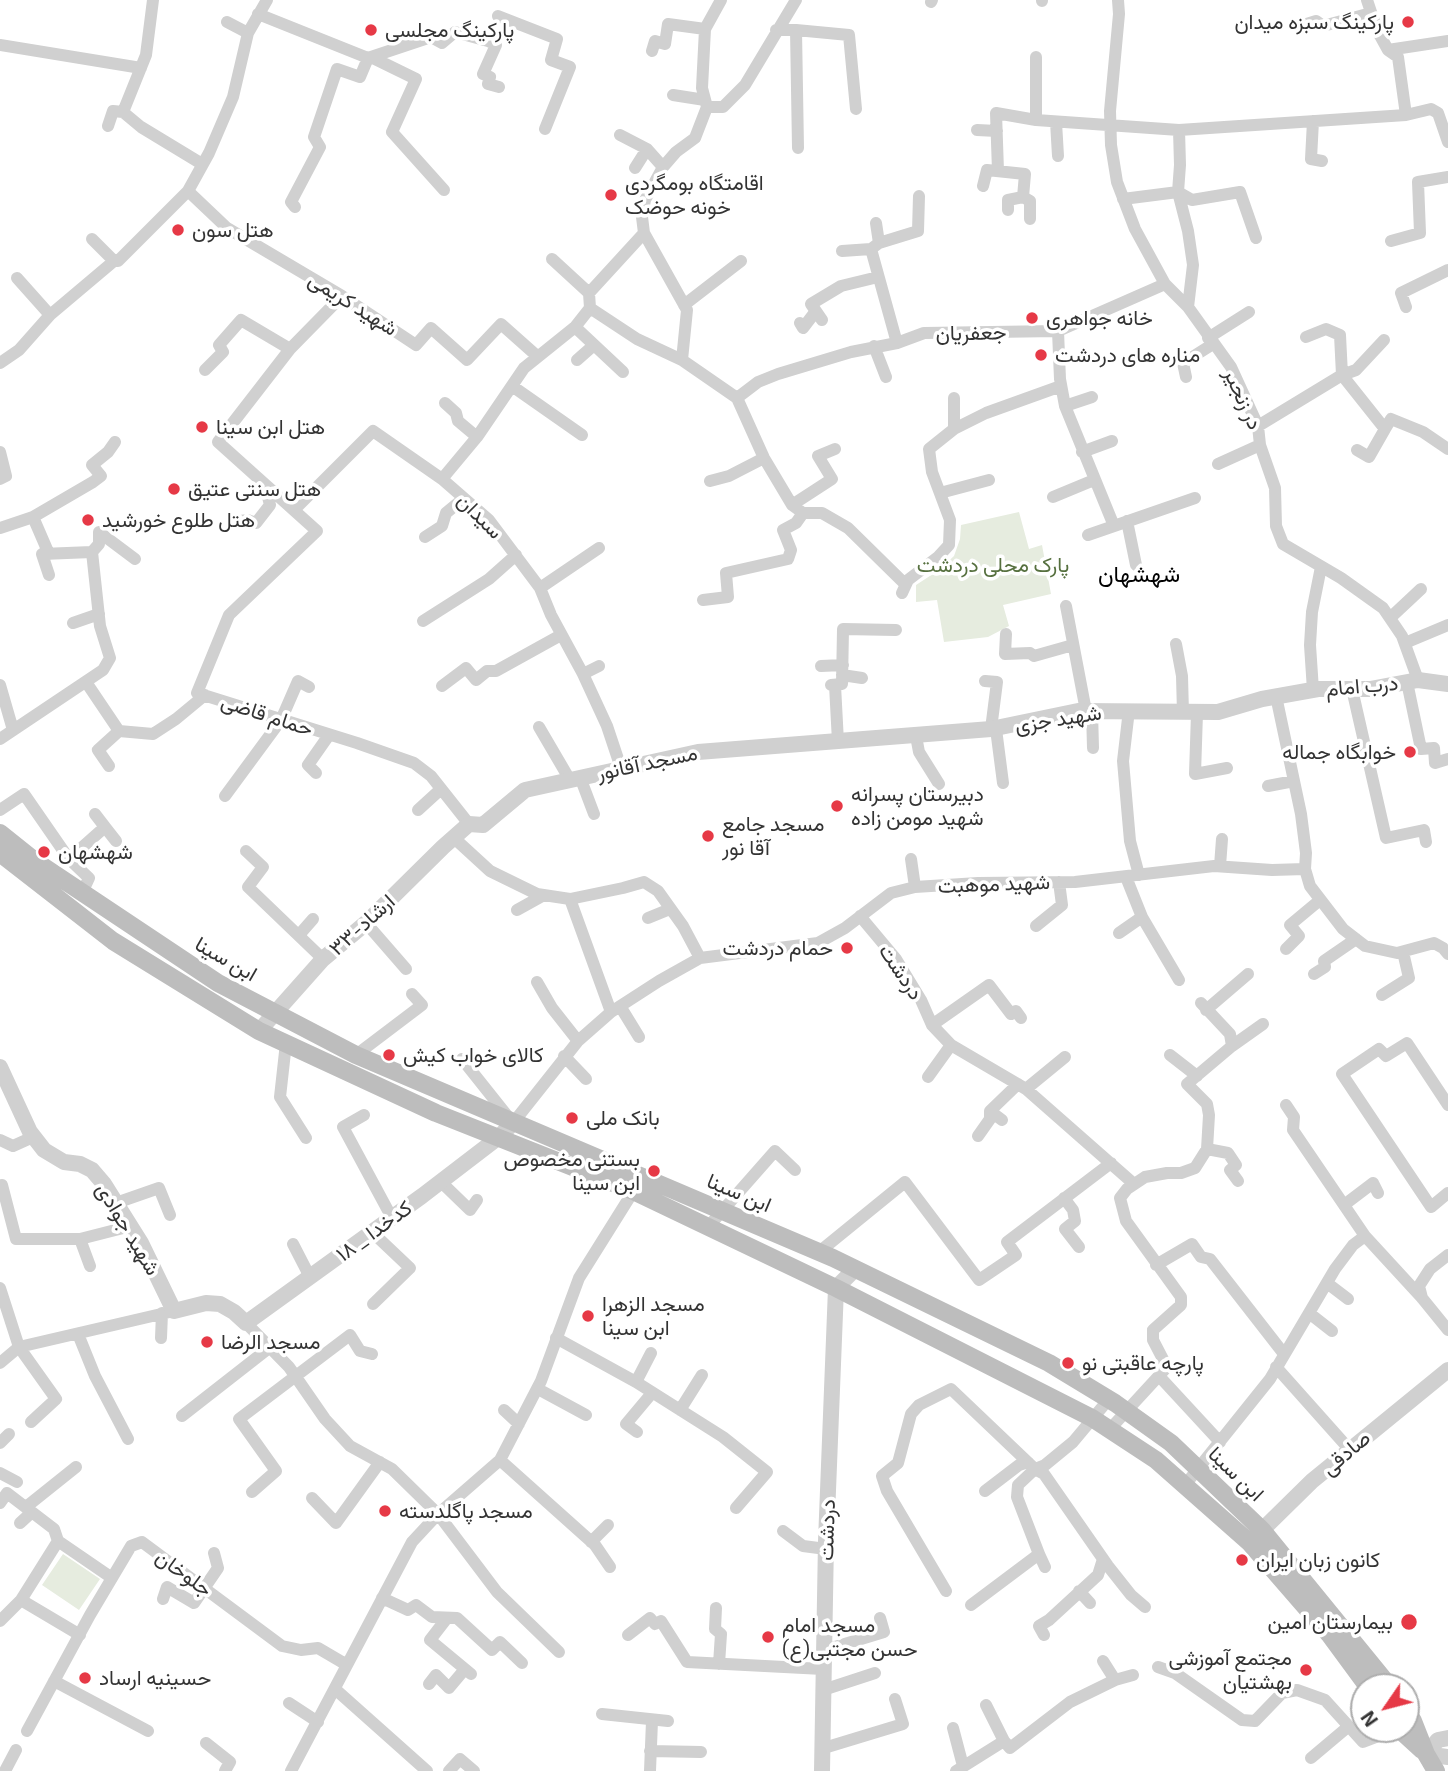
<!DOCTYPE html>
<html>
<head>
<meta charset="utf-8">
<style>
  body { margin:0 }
  #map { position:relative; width:1448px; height:1771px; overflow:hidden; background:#fff; font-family:"Exo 2",sans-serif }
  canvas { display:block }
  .north { position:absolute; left:1350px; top:1673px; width:70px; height:70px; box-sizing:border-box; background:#fff; border:2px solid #adadad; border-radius:50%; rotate:235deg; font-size:19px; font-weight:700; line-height:28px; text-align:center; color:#333 }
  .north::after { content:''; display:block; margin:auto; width:24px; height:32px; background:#e63946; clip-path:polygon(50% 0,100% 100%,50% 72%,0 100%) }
</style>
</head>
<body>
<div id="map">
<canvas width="1448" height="1771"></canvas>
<div class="north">N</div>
</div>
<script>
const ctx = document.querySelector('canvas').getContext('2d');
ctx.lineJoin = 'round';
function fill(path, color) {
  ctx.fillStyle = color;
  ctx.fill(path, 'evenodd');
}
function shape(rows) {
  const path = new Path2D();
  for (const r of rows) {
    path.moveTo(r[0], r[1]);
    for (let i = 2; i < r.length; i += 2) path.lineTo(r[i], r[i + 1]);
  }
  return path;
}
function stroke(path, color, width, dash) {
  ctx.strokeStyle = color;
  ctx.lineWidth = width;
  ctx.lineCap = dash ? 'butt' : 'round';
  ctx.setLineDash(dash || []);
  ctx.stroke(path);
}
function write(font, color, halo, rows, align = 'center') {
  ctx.font = font + ' "Exo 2",Vazirmatn,sans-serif';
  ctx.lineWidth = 7;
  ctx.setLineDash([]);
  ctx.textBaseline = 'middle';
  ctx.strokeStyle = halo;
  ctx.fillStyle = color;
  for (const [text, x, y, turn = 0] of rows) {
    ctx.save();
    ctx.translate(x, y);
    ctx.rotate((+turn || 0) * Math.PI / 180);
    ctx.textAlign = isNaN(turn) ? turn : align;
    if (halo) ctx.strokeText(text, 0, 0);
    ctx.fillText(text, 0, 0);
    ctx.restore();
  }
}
fill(shape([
  [1019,512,1029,549,1042,545,1051,594,1003,605,1009,626,988,637,944,642,937,600,916,602,916,585,939,570,954,556,960,539,961,525],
  [63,1554,100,1579,79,1610,42,1585]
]), '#e6ecdf');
stroke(shape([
  [1042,0,1042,1],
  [1118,0,1119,14,1110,111,1111,145,1117,182,1135,229,1165,284,1188,307,1231,367,1258,426,1260,445,1275,488,1276,526,1283,544,1341,578,1383,608,1402,636,1418,680],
  [1367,0,1377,30,1388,50,1398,57,1406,115],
  [931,2,932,0],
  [258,14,368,58,431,37,442,43,455,32,488,41,496,45,483,74,490,77,488,84,499,87],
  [498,16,557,39,551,60,570,67,545,129],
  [227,22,248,33],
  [1297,27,1316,21,1323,26,1371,13],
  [776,30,796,30,849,35,856,109],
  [796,30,798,148],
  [0,45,141,68],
  [1388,50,1448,41],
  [652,51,655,41,665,44,668,24,705,29],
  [371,57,416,79,392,132,444,190],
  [673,95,705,100],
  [707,107,723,107,745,85,796,0],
  [707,107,702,88,705,29,721,0],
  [123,112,146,55,153,0],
  [123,112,141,127,202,164],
  [1036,120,1036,57],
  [1313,121,1311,159,1322,161],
  [1056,122,1058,156],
  [108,126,113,111,123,112],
  [977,130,997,131],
  [1179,130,1180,165,1178,192,1188,231,1193,265,1188,307],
  [620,135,647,149,663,167],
  [635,168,647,149],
  [998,171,996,113,1036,120,1179,130,1406,115,1431,109,1438,113,1448,142],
  [983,186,987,170,1025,174,1023,197,1030,201,1030,219],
  [188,191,227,228,342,296,416,345,431,328,467,360,501,324,537,356],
  [1123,199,1178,192,1192,200,1240,192,1256,238],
  [295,207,291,202,320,147,314,137,337,69,360,77,368,58],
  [1008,210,1008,200,1023,197],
  [876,223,879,243,871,249,897,343],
  [92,239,114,261],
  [1391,241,1420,233,1418,182,1448,177],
  [879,243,918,231,919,196],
  [842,251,871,249],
  [552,259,589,293],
  [17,278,50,315],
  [342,296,290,349,218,442,317,531,229,615,197,693,357,743,414,763,431,776,469,824],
  [684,305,741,261],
  [1406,307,1401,293,1448,270],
  [590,308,637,339,682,360,737,398,764,458,792,505,803,513,822,513,848,528,905,584],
  [822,320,811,304,841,286,878,277],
  [800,323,803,328,816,311],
  [575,327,623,372],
  [1058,331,1060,379,1065,406,1114,526],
  [1306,337,1326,329,1340,335,1342,375,1385,429,1391,419,1423,432,1448,449],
  [1208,338,1249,312],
  [874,346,886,377],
  [577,360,594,345],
  [682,360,687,310,644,233,642,217,645,200,663,167,676,152,695,138,707,107],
  [0,363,19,350,50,315,114,261,118,261,188,191,209,153,233,97,248,33,267,0],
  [205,370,223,352,219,345,241,320,290,349],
  [1186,377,1183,363,1213,344],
  [512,386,582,435],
  [737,398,758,382,778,374,851,352,897,343,924,333,1058,331,1165,284],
  [445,403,456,413,458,421,477,437],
  [1065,406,1092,397],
  [1258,426,1342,375,1356,370,1384,340],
  [954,429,954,398],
  [1357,450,1369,457,1385,429],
  [0,452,6,476,0,479],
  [1082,452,1112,441],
  [1218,464,1260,445],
  [442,479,477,437,524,368,575,327,590,308,589,293,644,233],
  [710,481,729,476,764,458],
  [940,493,989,480],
  [1053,497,1094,480],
  [792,505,832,479,818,456,835,449],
  [294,510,373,431,442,479,489,520,540,588,551,615,583,674,607,726,621,768],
  [33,517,49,554],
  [240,521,248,520,256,523,270,505,268,497,273,491],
  [1127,521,1136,565],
  [0,528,33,517,93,482,101,476,92,465,108,452,115,442],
  [1088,535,1195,498],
  [425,537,442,526,446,513,463,499],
  [92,552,99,544,99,532,135,559],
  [540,588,599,548],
  [902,593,908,580,938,557,949,545,950,520,932,472,929,449,954,429,986,413,1061,386],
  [703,600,728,597,726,573,788,559,791,550,783,530,796,523,803,513],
  [1066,606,1086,711],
  [1390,618,1421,589],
  [423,621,489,579,516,555],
  [73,623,99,614],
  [1006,634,1005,654,1030,653,1034,656,1073,645],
  [1405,643,1448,625],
  [1176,644,1182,676,1183,713],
  [821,666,843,665],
  [583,674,599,666],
  [842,675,862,678],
  [985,681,997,682,991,729],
  [86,682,119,731],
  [1407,682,1421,749,1434,748,1435,763,1448,759],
  [0,685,13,730],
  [831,685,842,684,843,629,896,630],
  [835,685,838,742],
  [442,686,466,668,476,680,487,671,496,671,561,635],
  [1352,689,1386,838,1424,830,1426,842],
  [1313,690,1310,645,1312,612,1321,567],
  [1276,696,1301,814,1306,853,1305,869,1310,886,1343,929,1365,946,1397,953,1434,943,1443,948,1448,954],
  [1129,710,1123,761,1130,841,1139,875],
  [1092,711,1093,748],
  [1197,713,1195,774,1227,768],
  [539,727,570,780],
  [996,729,1003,783],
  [119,731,153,734,176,719,205,695],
  [916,736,919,752,939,784],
  [0,739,103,670,110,658,100,626,92,552,42,554,49,575],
  [109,766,98,750,119,731],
  [316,773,308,765,329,735],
  [580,777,594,814],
  [1268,786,1294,781],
  [225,796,281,720,298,681,309,687],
  [0,810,24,794,69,859,89,878,82,893],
  [418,810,441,789],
  [95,814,105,827],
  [454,838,490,871,537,894,570,899,623,888,644,882,658,891,683,926,700,958],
  [246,851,263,867,248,887,323,959],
  [69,859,105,827,116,841],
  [911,859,915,887],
  [1220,866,1222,839],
  [1126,877,1142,917,1179,980],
  [570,899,611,1012],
  [517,910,544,895],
  [860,916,896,959,921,1000,932,1025,951,1045,1026,1089,1134,1184],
  [648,918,670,909],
  [366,923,406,969],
  [1036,926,1062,905,1059,882],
  [1119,933,1142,917],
  [299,935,313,919],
  [1286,949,1299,936,1290,925,1320,900],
  [1314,974,1325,967,1324,961,1356,939],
  [537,982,552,1008,578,1041],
  [1382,995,1409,978,1403,952],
  [620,1006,639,1037],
  [1206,1010,1248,974],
  [932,1025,989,985,1011,1014,1016,1011,1021,1018],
  [286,1043,280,1097,306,1138],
  [1232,1046,1263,1024],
  [356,1055,422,1005,412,994],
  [1170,1055,1197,1076],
  [564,1056,586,1079],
  [462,1059,513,1123,578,1041,611,1012,659,981,700,958,818,943,845,928,891,893,915,887,978,883,1075,882,1214,866,1272,870,1305,869],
  [928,1077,951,1045],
  [1026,1089,1065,1057],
  [1286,1105,1294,1117,1293,1130,1365,1236,1422,1298,1448,1330],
  [1448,1105,1407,1043,1386,1056,1379,1049,1342,1074,1431,1207,1448,1193],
  [990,1111,1002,1120],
  [364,1115,343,1127,392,1218],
  [978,1136,990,1119,990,1111,1018,1084],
  [0,1140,13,1146,33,1137],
  [1207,1149,1228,1153,1236,1165,1230,1170,1238,1181],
  [440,1181,470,1210,477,1200],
  [2,1185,16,1239,80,1239,131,1226],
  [1064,1198,1073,1210,1075,1221,1065,1229,1079,1247],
  [116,1203,159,1188,170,1215],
  [1344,1205,1373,1183,1378,1193],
  [708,1227,775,1151,795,1170],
  [372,1232,410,1268,373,1304],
  [80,1239,90,1266],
  [293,1244,310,1277],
  [819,1252,905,1182,979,1280,1016,1255,1007,1242,1111,1163],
  [1156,1265,1192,1244,1201,1257,1210,1259,1284,1354],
  [1327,1283,1348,1299],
  [0,1288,19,1347,56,1399,31,1422],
  [1422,1298,1419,1286,1430,1269,1448,1255],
  [1309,1313,1332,1331],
  [246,1323,289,1367,325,1419,350,1446,392,1469,438,1514,497,1592,559,1652],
  [78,1334,95,1376,128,1439],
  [161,1338,162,1313],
  [556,1338,636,1382,723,1437,767,1472,736,1508],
  [0,1363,19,1347,174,1311],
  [1276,1367,1350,1450],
  [1159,1376,1220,1442],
  [636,1382,651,1353],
  [538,1389,586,1415],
  [504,1410,519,1424],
  [680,1410,702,1375],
  [182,1416,269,1348],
  [1110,1429,1167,1367,1153,1340,1153,1330,1181,1305,1181,1297,1126,1221,1120,1198,1127,1189,1145,1177,1167,1173,1181,1173,1195,1168,1207,1149,1209,1115,1207,1104,1187,1084,1232,1046,1230,1034,1201,1003],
  [637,1432,626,1424,652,1393],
  [0,1443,9,1434],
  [500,1460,595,1545,610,1567],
  [0,1473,17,1482],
  [1185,1485,1270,1379,1335,1269,1353,1245,1365,1236],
  [985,1491,1019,1465,1028,1462],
  [252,1492,276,1471,239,1419,350,1335,360,1351,372,1354],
  [312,1498,336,1523,380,1462],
  [0,1503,7,1493,54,1529,58,1541],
  [26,1507,76,1467],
  [20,1523,32,1512],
  [783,1531,803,1546,826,1549],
  [591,1542,608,1525],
  [1039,1554,1045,1567],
  [946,1591,887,1491,882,1476,898,1463,911,1414,919,1405,951,1389,1035,1469,1044,1474,1108,1566,1131,1595,1145,1607],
  [1079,1591,1090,1603],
  [382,1598,408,1610,416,1605,432,1617,457,1618,492,1650,500,1642,522,1663],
  [163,1599,167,1587,194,1603,218,1568,214,1553],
  [21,1600,80,1635],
  [971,1605,1039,1554,1017,1497,1018,1485,1035,1469,1045,1465,1073,1442,1109,1399],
  [716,1608,715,1629,721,1634,719,1664],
  [447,1618,430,1640,471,1674],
  [0,1621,21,1600,58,1541,112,1578],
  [628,1635,650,1618,655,1624,661,1621,687,1662,823,1669],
  [1044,1635,1039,1626,1049,1620,1098,1575,1103,1559],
  [825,1650,884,1632,880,1618],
  [1103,1661,1115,1680],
  [1158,1667,1175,1673,1242,1720,1255,1721,1282,1693,1297,1690,1325,1700,1363,1742,1397,1729],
  [54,1681,148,1731],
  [429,1684,436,1675,449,1688,465,1669],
  [335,1689,427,1771],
  [823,1690,875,1673],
  [289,1703,318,1722],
  [986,1705,1004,1741,1010,1748,1070,1702,1115,1680,1133,1675],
  [602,1714,668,1721],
  [953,1728,963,1766],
  [27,1731,90,1615,131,1546,142,1542,282,1646,301,1650,318,1648,347,1665],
  [206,1743,230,1762,225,1771],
  [824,1748,903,1724,895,1699],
  [650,1751,701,1752],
  [1311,1758,1349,1726],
  [5,1771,16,1750],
  [291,1771,412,1542,438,1514,500,1460,541,1381,579,1278,636,1187],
  [449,1771,460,1759,474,1771],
  [650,1771,652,1721],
  [956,1771,1004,1741]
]), '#d0d0d0', 12);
stroke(shape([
  [259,1031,323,959,366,923,443,847,469,824,483,825,525,790,698,752,991,729,1078,711,1218,712,1262,699,1318,689,1370,689,1418,680,1448,684],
  [0,1067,30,1132,44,1150,64,1162,80,1164,92,1170,104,1184,141,1243,174,1311,206,1303,220,1304,234,1312,246,1323,422,1196,499,1137,513,1123],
  [1254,1538,1312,1481,1448,1370],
  [1448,1738,1438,1740,1426,1754,1448,1757],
  [822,1771,826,1541,836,1288,855,1269]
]), '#d0d0d0', 16);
stroke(shape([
  [0,833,35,861,218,983,356,1055,833,1258,1049,1363,1115,1403,1171,1443,1262,1530,1390,1687],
  [0,853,113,941,259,1031,436,1113,633,1191,836,1288,1092,1418,1156,1460,1250,1543,1329,1634,1368,1687],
  [1406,1711,1413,1721,1426,1754,1436,1771],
  [1399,1729,1422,1750]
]), '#bdbdbd', 18);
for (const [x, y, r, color] of [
  [1408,22,7,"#e63946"],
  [371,30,7,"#e63946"],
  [611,195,7,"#e63946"],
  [178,230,7,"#e63946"],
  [1032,318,7,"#e63946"],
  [1041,355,7,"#e63946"],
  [202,427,7,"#e63946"],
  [174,489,7,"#e63946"],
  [88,520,7,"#e63946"],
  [1410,752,7,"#e63946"],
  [837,806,7,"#e63946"],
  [708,836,7,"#e63946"],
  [44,852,7,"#e63946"],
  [847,948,7,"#e63946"],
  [389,1055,7,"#e63946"],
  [572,1118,7,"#e63946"],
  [654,1171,7,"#e63946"],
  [588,1316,7,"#e63946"],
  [207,1342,7,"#e63946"],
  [1068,1363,7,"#e63946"],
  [385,1511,7,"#e63946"],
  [1242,1560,7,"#e63946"],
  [1409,1622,9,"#e63946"],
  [768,1637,7,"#e63946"],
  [1306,1670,7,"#e63946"],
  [85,1678,7,"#e63946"]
]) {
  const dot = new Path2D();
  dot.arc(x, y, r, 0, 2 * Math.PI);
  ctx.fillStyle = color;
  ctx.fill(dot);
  stroke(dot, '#fff', 2.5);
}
write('21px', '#333', '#fff', [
  ["پارکینگ سبزه میدان",1394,22,"right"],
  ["پارکینگ مجلسی",385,30],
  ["اقامتگاه بومگردی",625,183],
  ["خونه حوضک",625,207],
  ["هتل سون",192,230],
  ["خانه جواهری",1046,318],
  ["مناره های دردشت",1055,355],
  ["هتل ابن سینا",216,427],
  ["هتل سنتی عتیق",188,489],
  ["هتل طلوع خورشید",102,520],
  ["خوابگاه جماله",1396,752,"right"],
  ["دبیرستان پسرانه",851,794],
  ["شهید مومن زاده",851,818],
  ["مسجد جامع",722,824],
  ["آقا نور",722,848],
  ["شهشهان",58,852],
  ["حمام دردشت",833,948,"right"],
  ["کالای خواب کیش",403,1055],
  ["بانک ملی",586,1118],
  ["بستنی مخصوص",640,1159,"right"],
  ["ابن سینا",640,1183,"right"],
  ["مسجد الزهرا",602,1304],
  ["ابن سینا",602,1328],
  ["مسجد الرضا",221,1342],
  ["پارچه عاقبتی نو",1082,1363],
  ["مسجد پاگلدسته",399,1511],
  ["کانون زبان ایران",1256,1560],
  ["بیمارستان امین",1393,1622,"right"],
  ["مسجد امام",782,1625],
  ["حسن مجتبی(ع)",782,1649],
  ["مجتمع آموزشی",1292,1658,"right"],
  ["بهشتیان",1292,1682,"right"],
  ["حسینیه ارساد",99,1678]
], 'left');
write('21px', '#333', '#fff', [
  ["شهید کریمی",353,304,32],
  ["جعفریان",971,333,-1],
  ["در زنجیر",1243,399,66],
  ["سیدان",480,516,45],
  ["درب امام",1362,686,-5],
  ["حمام قاضی",267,715,18],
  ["شهید جزی",1058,719,-9],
  ["مسجد آقانور",647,763,-12],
  ["شهید موهبت",994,884,-2],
  ["۳۳-ارشاد",362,925,-42],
  ["ابن سینا",226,959,30],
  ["دردشت",901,972,56],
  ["ابن سینا",739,1193,23],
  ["شهید جوادی",128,1229,59],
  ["۱۸ _ کدخدا",374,1231,-36],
  ["صادقی",1346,1453,-40],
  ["ابن سینا",1236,1474,44],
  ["دردشت",827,1530,-88],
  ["جلوخان",184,1573,36]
]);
write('21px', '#56703f', '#fff', [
  ["پارک محلی دردشت",993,565]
]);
write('23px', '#000', '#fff', [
  ["شهشهان",1139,574]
]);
</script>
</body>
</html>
